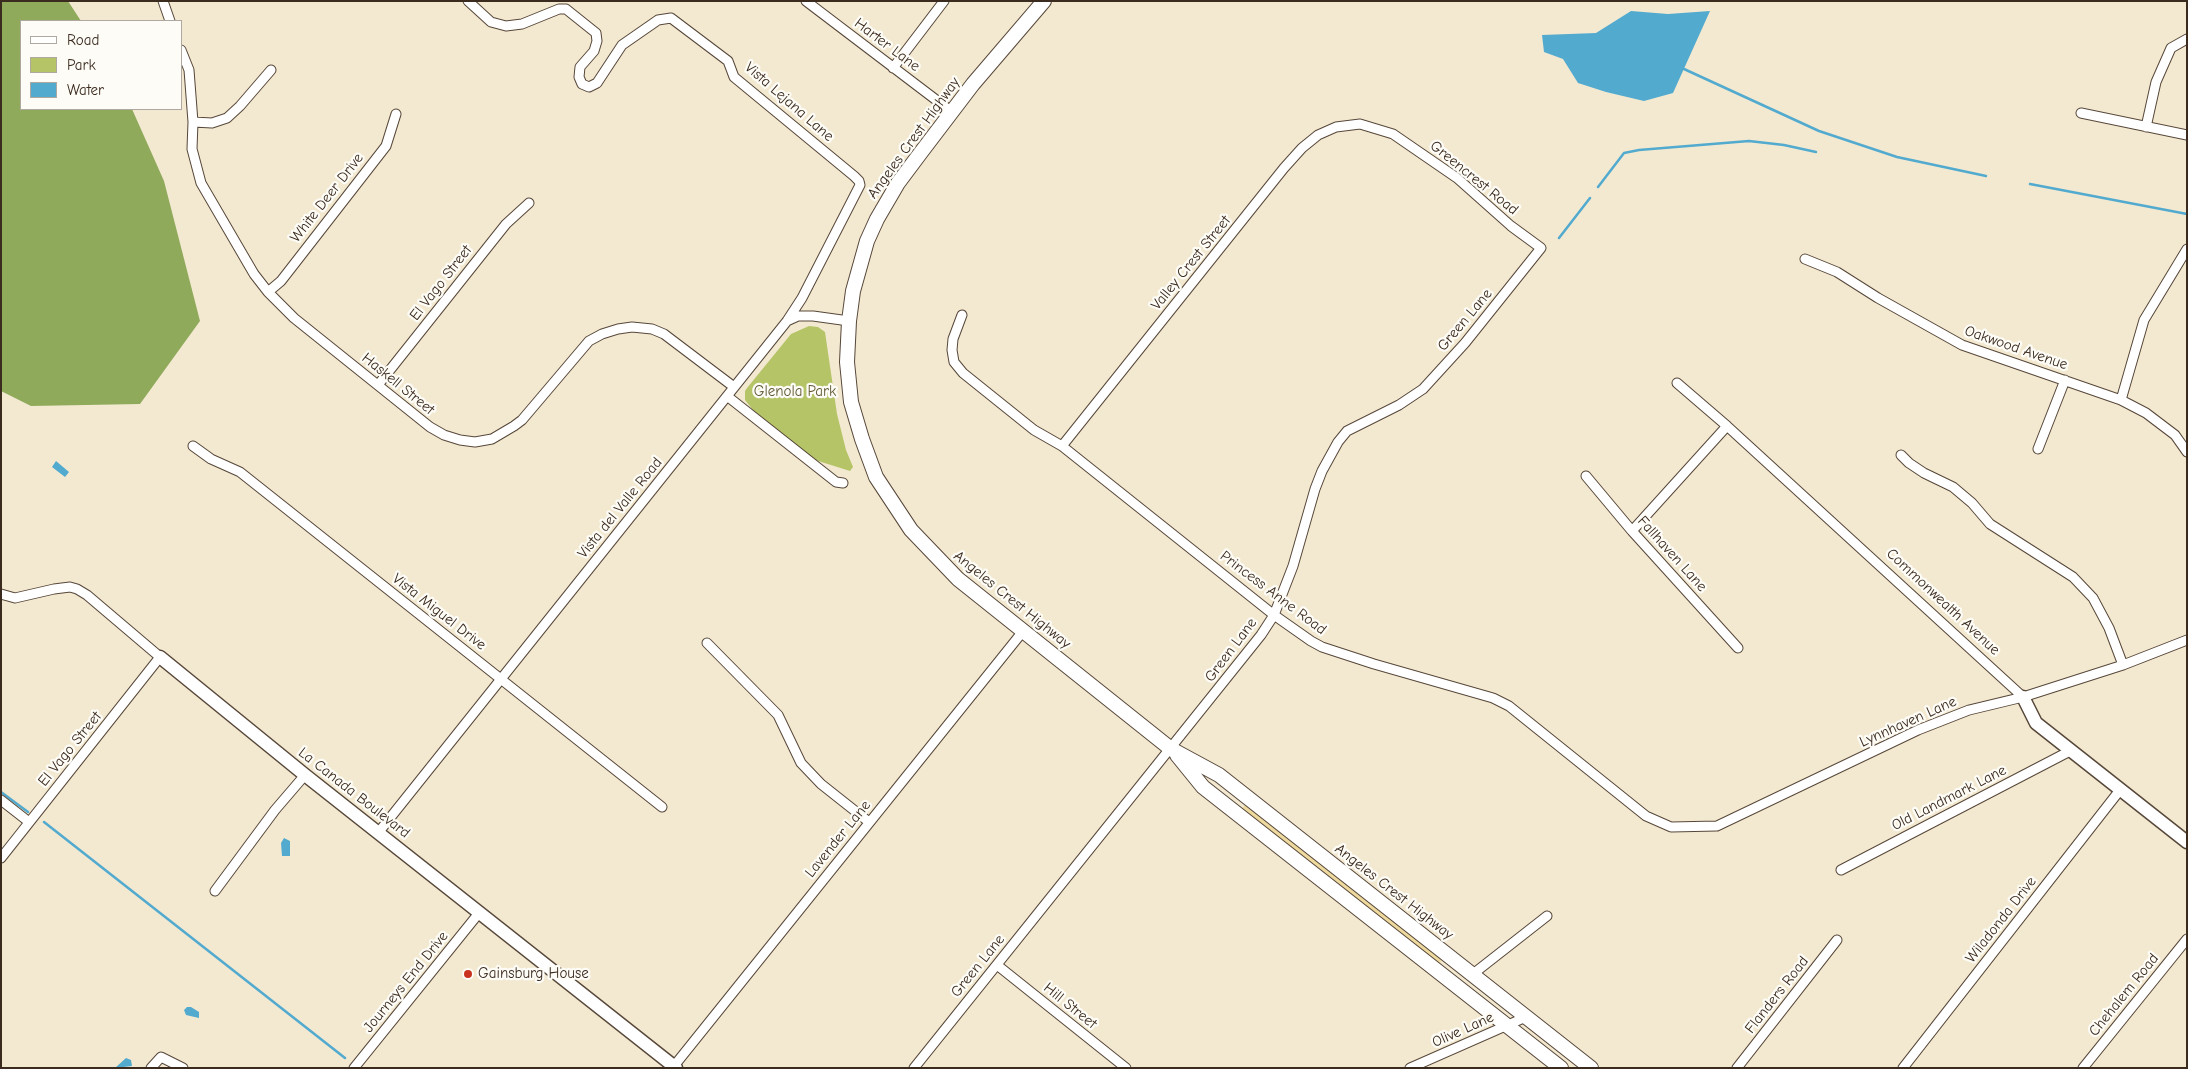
<!DOCTYPE html>
<html>
<head>
<meta charset="utf-8">
<style>
  body { margin:0 }
  #map { position:relative; width:2188px; height:1069px; overflow:hidden; background:#f3e9d1; font-family:"Comic Neue",sans-serif }
  canvas { display:block }
  .frame { position:absolute; inset:0; border:2px solid #3b2a1e; pointer-events:none }
  .legend { position:absolute; left:20px; top:20px; width:162px; height:90px; box-sizing:border-box; background:#fdfcf7; border:1px solid #afa8a0; margin:0; padding:6px 9px; list-style:none; font-size:15px; color:#3b2a1e }
  .legend li { display:flex; align-items:center; gap:10px; height:25px }
  .legend b { width:25px; border:1px solid #afa8a0 }
</style>
</head>
<body>
<div id="map">
<canvas width="2188" height="1069"></canvas>
<div class="frame"></div>
<ul class="legend">
<li><b style="height:6px;background:#fff"></b>Road</li>
<li><b style="height:14px;background:#b5c467"></b>Park</li>
<li><b style="height:14px;background:#52aacf"></b>Water</li>
</ul>
</div>
<script>
const ctx = document.querySelector('canvas').getContext('2d');
ctx.lineJoin = 'round';
function fill(path, color) {
  ctx.fillStyle = color;
  ctx.fill(path, 'evenodd');
}
function shape(rows) {
  const path = new Path2D();
  for (const r of rows) {
    path.moveTo(r[0], r[1]);
    for (let i = 2; i < r.length; i += 2) path.lineTo(r[i], r[i + 1]);
  }
  return path;
}
function stroke(path, color, width, dash) {
  ctx.strokeStyle = color;
  ctx.lineWidth = width;
  ctx.lineCap = dash ? 'butt' : 'round';
  ctx.setLineDash(dash || []);
  ctx.stroke(path);
}
function write(font, color, halo, rows, align = 'center') {
  ctx.font = font + ' "Comic Neue",sans-serif';
  ctx.lineWidth = 4.5;
  ctx.setLineDash([]);
  ctx.textBaseline = 'middle';
  ctx.strokeStyle = halo;
  ctx.fillStyle = color;
  for (const [text, x, y, turn = 0] of rows) {
    ctx.save();
    ctx.translate(x, y);
    ctx.rotate((+turn || 0) * Math.PI / 180);
    ctx.textAlign = isNaN(turn) ? turn : align;
    if (halo) ctx.strokeText(text, 0, 0);
    ctx.fillText(text, 0, 0);
    ctx.restore();
  }
}
fill(shape([
  [809,326,818,327,825,332,837,414,846,450,853,467,850,471,815,460,753,410,745,400,745,391,747,388,791,334]
]), '#b5c467');
fill(shape([
  [1,1,68,1,81,21,21,21,21,109,132,109,164,181,200,321,140,404,31,406,1,391]
]), '#90aa5c');
fill(shape([
  [1246,804,1440,957,1441,962,1436,963,1241,810]
]), '#eeda9e');
fill(shape([
  [1631,11,1668,14,1710,11,1673,93,1644,101,1606,92,1578,83,1563,59,1544,52,1542,35,1596,33],
  [56,461,69,472,65,477,52,467],
  [284,838,290,841,290,856,282,856,281,843],
  [187,1007,191,1007,199,1012,199,1018,186,1015,184,1010],
  [126,1058,131,1060,132,1066,115,1068]
]), '#52aacf');
stroke(shape([
  [1684,69,1819,131,1897,157,1986,176],
  [2030,184,2187,214],
  [1598,187,1624,153,1639,150,1749,141,1784,145,1816,152],
  [1559,238,1590,198],
  [1,792,28,812],
  [44,822,345,1058]
]), '#52aacf', 2.5);
const street = shape([
  [163,1,170,21],
  [806,1,952,112],
  [181,50,189,70,193,122,192,149,201,183,254,274,268,292,294,318,430,427,444,435,460,440,475,442,492,439,514,426,522,420,589,341,602,334,618,329,632,327,652,329,664,334,734,387],
  [893,68,944,1],
  [2081,113,2187,135],
  [193,122,212,123,227,118,240,106,271,70],
  [2146,127,2156,82,2171,48,2187,39],
  [1805,259,1837,272,1878,298,1962,345,2121,400,2146,413,2175,435,2187,452],
  [268,292,281,281,386,146,396,114],
  [962,315,953,339,952,350,954,362,963,373,1034,430,1062,446,1274,615,1311,641,1322,647,1374,664,1493,698,1509,706,1646,816,1671,827,1717,826,1918,730,1969,710,2023,697,2123,665,2187,640],
  [787,321,798,316,813,316,849,321],
  [1677,383,1727,426,2023,697],
  [378,385,506,224,529,203],
  [727,396,836,482,843,483],
  [2121,400,2144,320,2187,249],
  [193,446,211,459,240,472,662,807],
  [2038,449,2065,380],
  [1901,455,1909,463,1924,473,1953,487,1972,503,1990,524,2073,577,2093,598,2109,628,2123,665],
  [1586,476,1632,531,1738,648],
  [1632,531,1727,426],
  [1,594,15,598,54,589,70,587,77,589,87,595,160,657,1,858],
  [707,643,778,715,801,763,821,784,869,822],
  [1,800,29,822],
  [378,833,787,321,802,298,860,185,859,181,854,176,734,77,728,61,671,18,658,20,622,45,597,83,589,87,582,84,579,77,580,67,594,51,597,41,596,33,566,9,559,9,522,24,506,26,491,22,468,1],
  [1841,870,2070,751],
  [215,891,275,810,305,775],
  [997,965,1126,1068],
  [1473,974,1547,916],
  [674,1066,1024,630],
  [151,1068,161,1057,183,1068],
  [354,1068,479,913],
  [914,1068,1261,635,1274,615,1293,566,1315,489,1322,471,1338,442,1347,431,1399,405,1423,389,1465,343,1541,248,1511,226,1457,178,1393,134,1360,124,1336,127,1318,135,1302,148,1284,168,1062,446],
  [1410,1068,1526,1017],
  [1737,1068,1837,940],
  [1903,1068,2120,790],
  [2083,1068,2187,939]
]);
const secondary = shape([
  [160,657,305,775,676,1068],
  [2023,697,2036,723,2187,842]
]);
const primary = shape([
  [1044,1,973,84,922,151,898,183,877,219,867,241,853,291,849,321,847,362,851,402,862,439,876,477,911,530,958,579,1171,749,1219,775,1591,1068],
  [1177,755,1203,787,1561,1068]
]);
stroke(street, '#574739', 11);
stroke(secondary, '#574739', 15);
stroke(primary, '#574739', 16);
stroke(street, '#fff', 9);
stroke(secondary, '#fff', 12);
stroke(primary, '#fff', 14);
for (const [x, y, r, color] of [
  [468,974,5,"#c8321e"]
]) {
  const dot = new Path2D();
  dot.arc(x, y, r, 0, 2 * Math.PI);
  ctx.fillStyle = color;
  ctx.fill(dot);
  stroke(dot, '#fdfcf7', 2);
}
write('15px', '#3b2a1e', '#fdfcf7', [
  ["Harter Lane",887,45,37],
  ["Vista Lejana Lane",789,102,41],
  ["Angeles Crest Highway",914,138,-54],
  ["Greencrest Road",1474,178,39],
  ["White Deer Drive",327,198,-52],
  ["Valley Crest Street",1191,263,-51],
  ["El Vago Street",441,283,-52],
  ["Green Lane",1465,320,-50],
  ["Oakwood Avenue",2016,348,19],
  ["Haskell Street",398,384,39],
  ["Vista del Valle Road",620,508,-51],
  ["Fallhaven Lane",1672,554,48],
  ["Princess Anne Road",1273,593,37],
  ["Angeles Crest Highway",1012,600,39],
  ["Commonwealth Avenue",1943,602,43],
  ["Vista Miguel Drive",439,612,38],
  ["Green Lane",1231,650,-53],
  ["Lynnhaven Lane",1908,722,-24],
  ["El Vago Street",70,749,-51],
  ["La Canada Boulevard",354,793,38],
  ["Old Landmark Lane",1949,798,-27],
  ["Lavender Lane",838,839,-51],
  ["Angeles Crest Highway",1394,892,38],
  ["Wiladonda Drive",2001,920,-52],
  ["Green Lane",978,966,-51],
  ["Journeys End Drive",406,982,-51],
  ["Flanders Road",1777,995,-52],
  ["Chehalem Road",2124,995,-51],
  ["Hill Street",1070,1006,39],
  ["Olive Lane",1463,1030,-24]
]);
write('15px', '#605834', '#fdfcf7', [
  ["Glenola Park",795,392]
]);
write('15px', '#3b2a1e', '#fdfcf7', [
  ["Gainsburg House",478,974]
], 'left');
</script>
</body>
</html>
